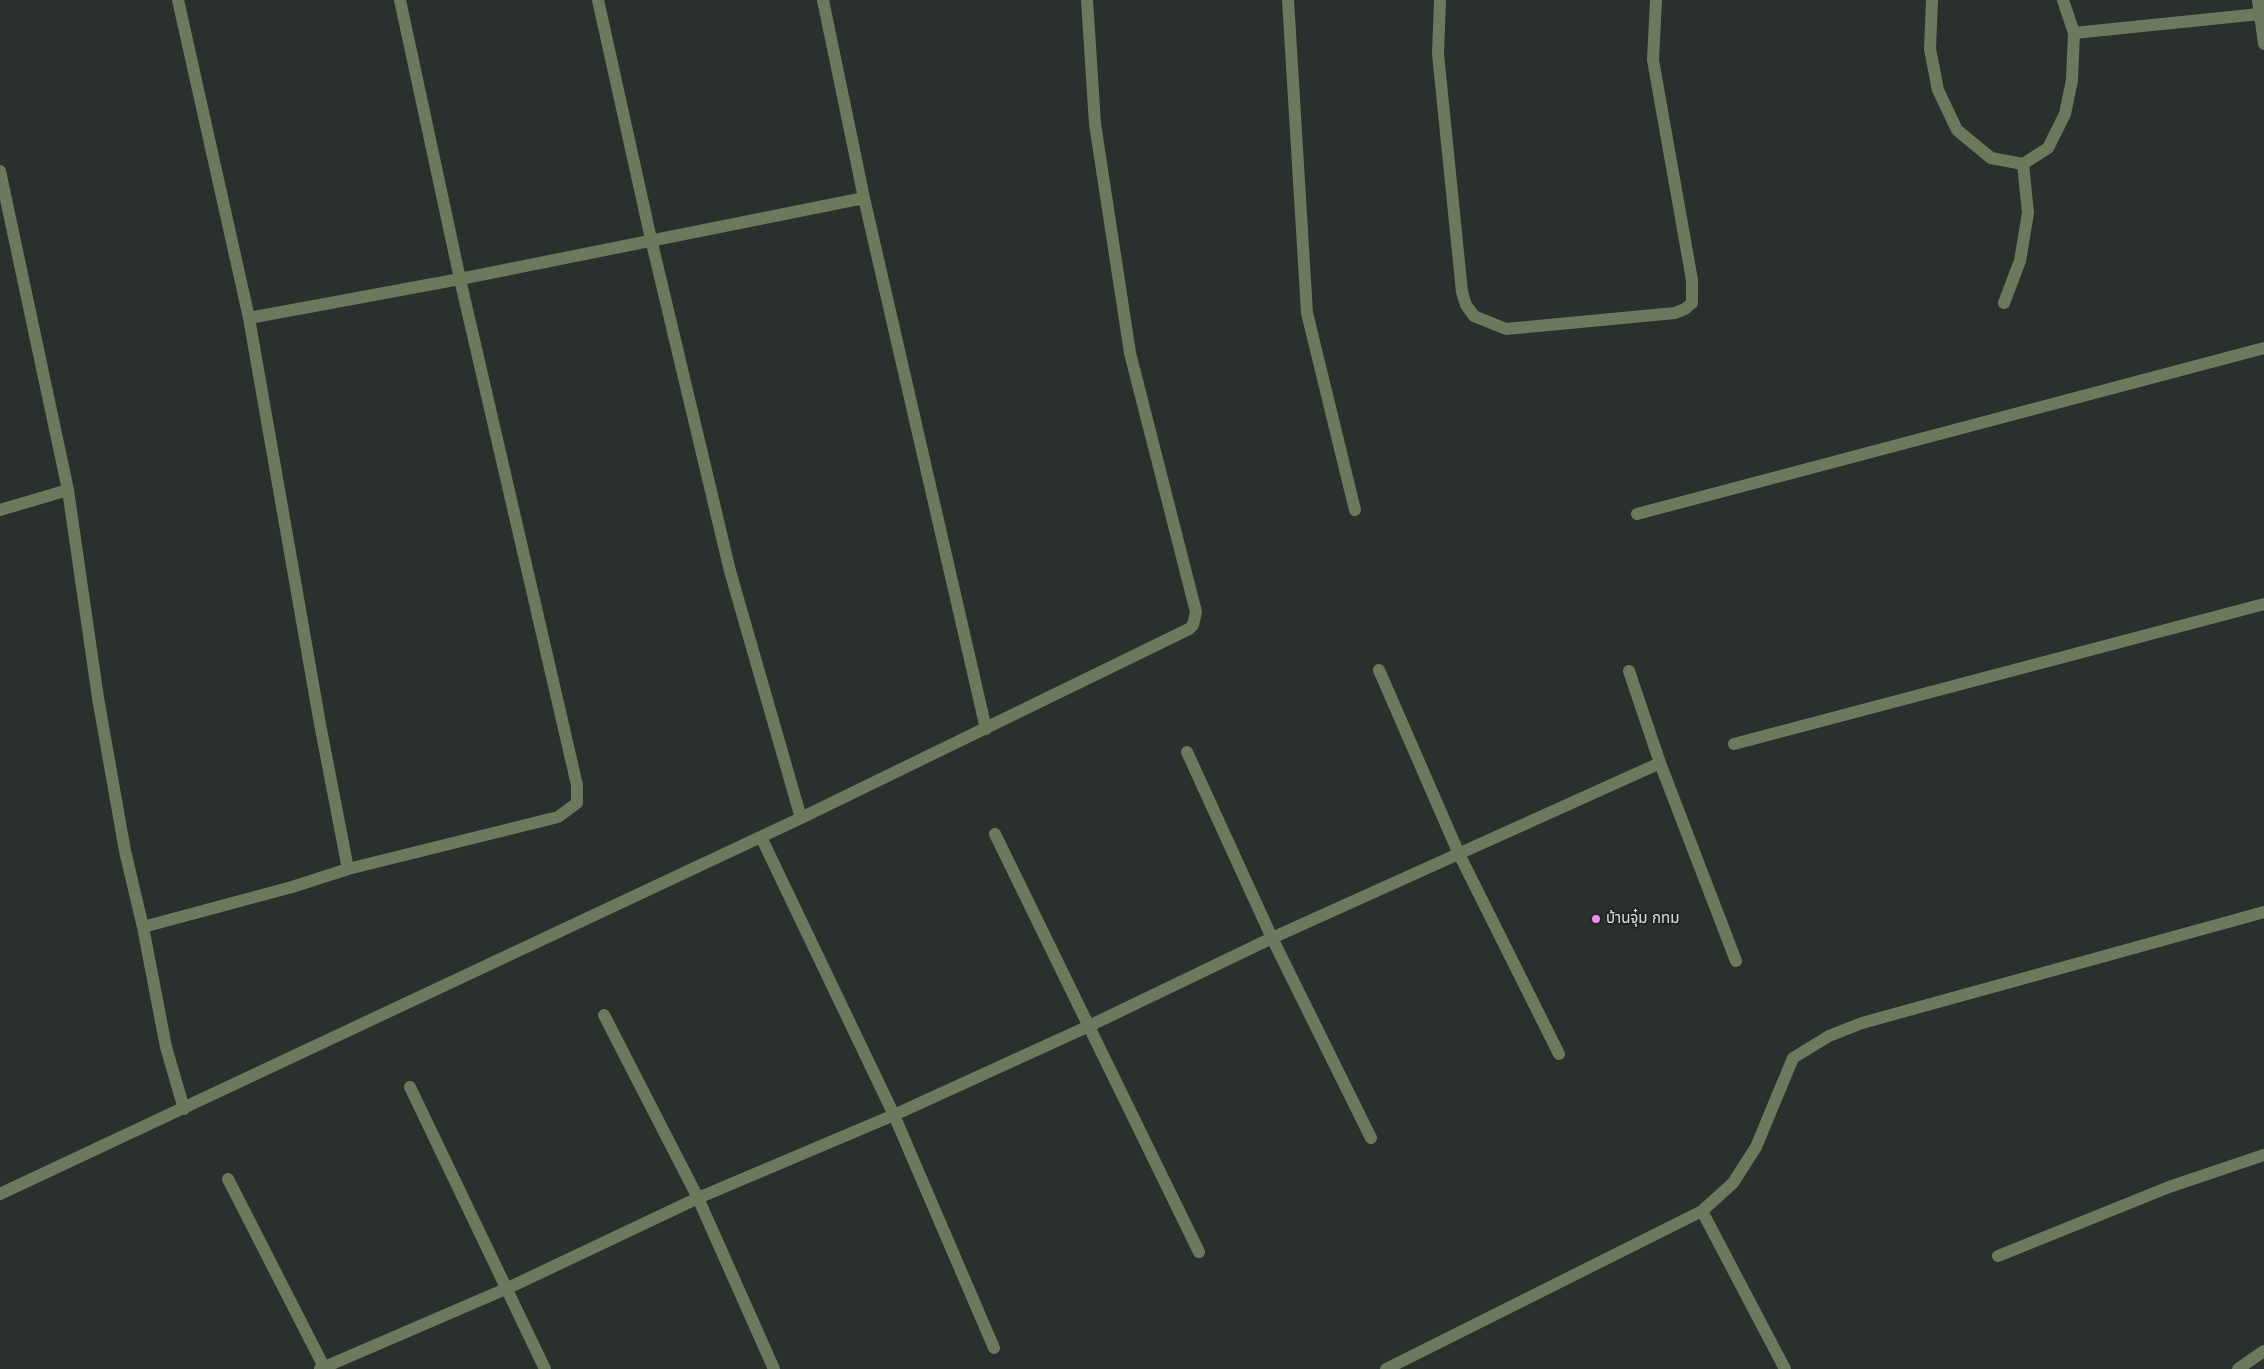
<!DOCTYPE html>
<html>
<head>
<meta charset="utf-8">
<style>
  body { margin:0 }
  canvas { display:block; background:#29302d }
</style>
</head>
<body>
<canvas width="2264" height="1369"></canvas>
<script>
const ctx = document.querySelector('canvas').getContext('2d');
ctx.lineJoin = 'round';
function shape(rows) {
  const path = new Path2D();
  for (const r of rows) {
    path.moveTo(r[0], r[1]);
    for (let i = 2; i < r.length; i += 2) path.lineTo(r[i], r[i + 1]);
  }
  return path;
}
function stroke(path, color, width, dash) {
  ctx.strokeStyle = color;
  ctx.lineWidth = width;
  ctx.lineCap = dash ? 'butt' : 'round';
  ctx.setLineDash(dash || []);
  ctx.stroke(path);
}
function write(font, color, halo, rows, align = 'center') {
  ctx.font = font + ' Jost,"Noto Sans Thai",sans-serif';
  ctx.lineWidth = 4;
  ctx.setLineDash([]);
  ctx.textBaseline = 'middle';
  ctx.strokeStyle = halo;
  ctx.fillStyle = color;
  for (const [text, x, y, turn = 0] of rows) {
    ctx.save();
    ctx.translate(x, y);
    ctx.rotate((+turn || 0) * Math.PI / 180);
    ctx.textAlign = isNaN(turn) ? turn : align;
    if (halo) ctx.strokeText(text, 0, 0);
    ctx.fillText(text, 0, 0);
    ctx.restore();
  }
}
stroke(shape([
  [178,0,249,318,320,724,348,869],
  [598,0,651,239,730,571,801,818],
  [823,0,864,198,986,729],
  [1288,0,1307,313,1355,510],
  [1440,0,1438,54,1462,292,1466,305,1474,316,1506,329,1675,313,1685,309,1692,303,1692,280,1653,60,1656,0],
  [1932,0,1930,49,1938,90,1957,130,1991,158,2023,164,2048,148,2065,114,2072,80,2074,33,2063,0],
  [2258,0,2264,44],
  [2074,33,2260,14],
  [0,171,68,490,98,698,125,851,143,927,166,1047,184,1109],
  [2004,303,2020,261,2028,213,2023,164],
  [249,318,460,279,864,198],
  [0,510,68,490],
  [1637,514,2264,348],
  [1379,670,1459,854,1559,1054],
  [1629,671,1660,763,1736,961],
  [1734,744,2264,604],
  [1187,752,1272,938,1371,1138],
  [995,834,1199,1252],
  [761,837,894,1115,994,1348],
  [143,927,292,887,348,869,558,817,577,803,577,785,460,279,400,0],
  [604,1015,698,1198,774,1369],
  [410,1087,545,1369],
  [228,1179,325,1369],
  [0,1194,801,818,1189,629,1193,625,1196,612,1130,353,1095,124,1087,0],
  [1702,1211,1785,1369],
  [1998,1256,2169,1187,2264,1155],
  [320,1369,508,1288,698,1198,894,1115,1089,1026,1272,938,1660,763],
  [1386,1369,1702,1211,1733,1183,1756,1147,1793,1058,1829,1036,1862,1023,2264,912],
  [2238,1369,2264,1351]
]), '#6b7a5d', 12);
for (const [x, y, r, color] of [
  [1596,919,5,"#ef8bf6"]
]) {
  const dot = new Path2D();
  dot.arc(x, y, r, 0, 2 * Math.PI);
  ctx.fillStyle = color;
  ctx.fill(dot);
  stroke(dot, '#202723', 2);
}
write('15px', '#dde2df', '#202723', [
  ["บ้านจุ๋ม กทม",1606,919]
], 'left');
</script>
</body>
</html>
